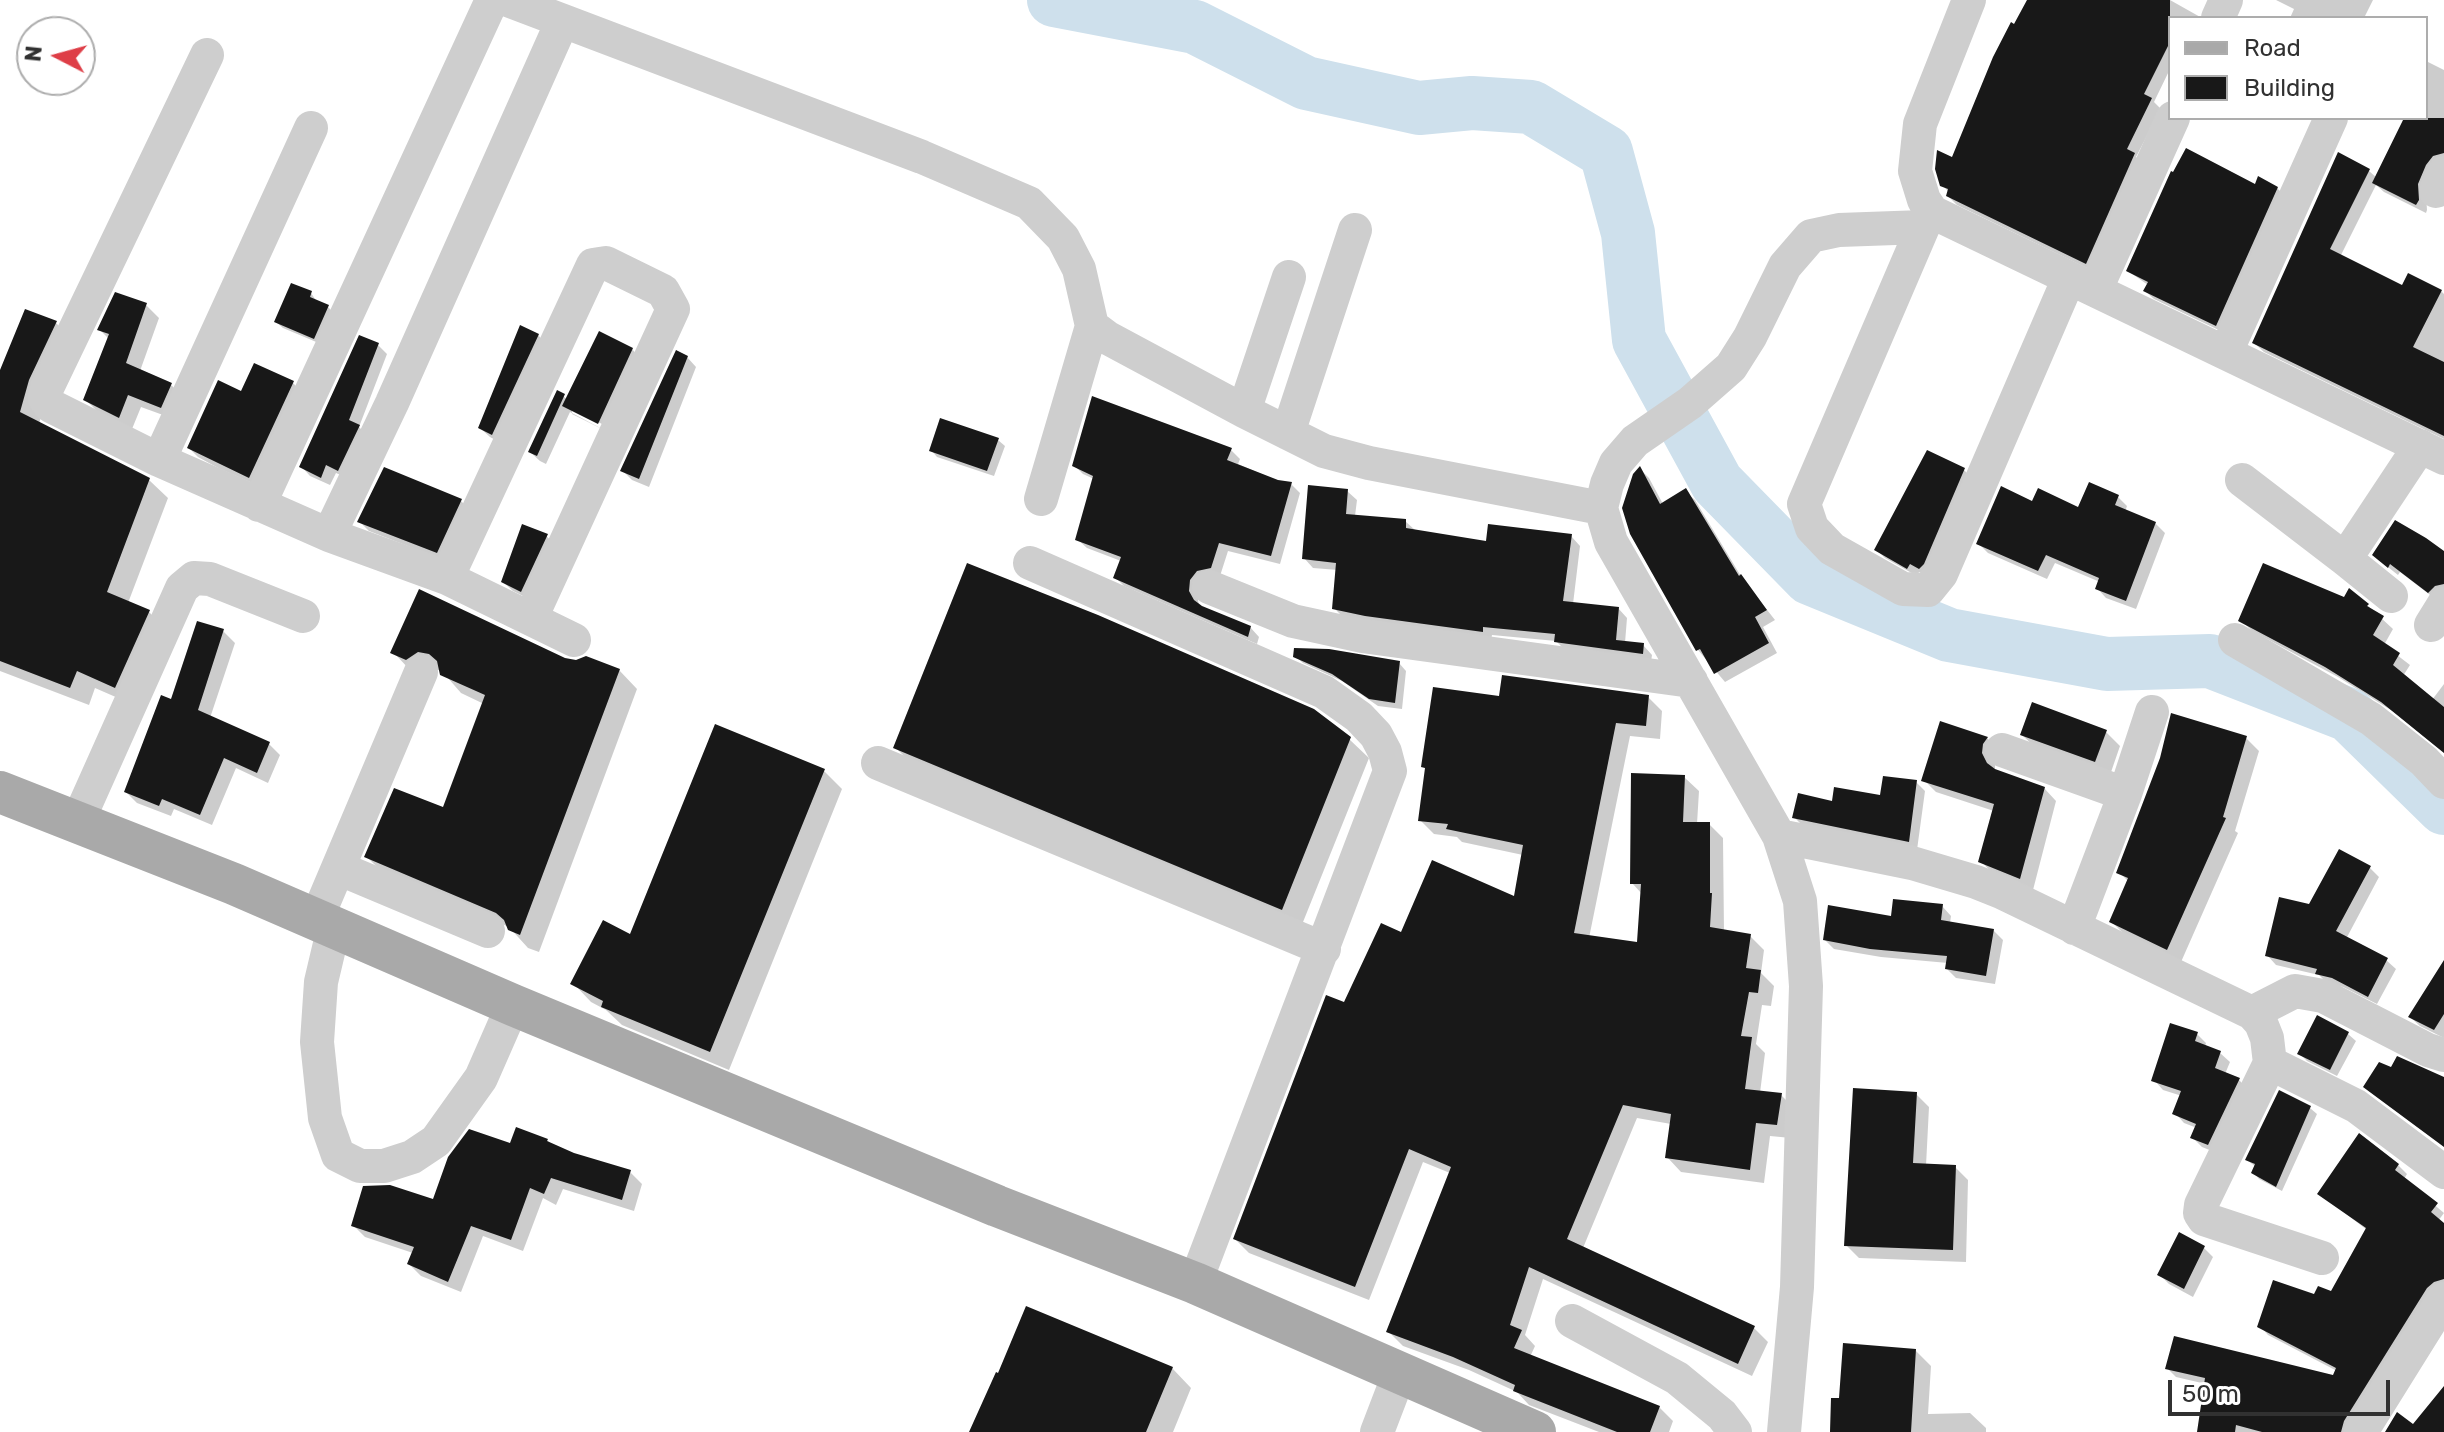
<!DOCTYPE html>
<html>
<head>
<meta charset="utf-8">
<style>
  body { margin:0 }
  #map { position:relative; width:2444px; height:1432px; overflow:hidden; background:#fff; font-family:Rubik,sans-serif }
  canvas { display:block }
  .legend { position:absolute; left:2168px; top:16px; width:260px; height:104px; box-sizing:border-box; background:#fff; border:2px solid #adadad; margin:0; padding:10px 14px; list-style:none; font-size:24px; color:#313131 }
  .legend li { display:flex; align-items:center; gap:16px; height:40px }
  .legend b { width:40px; border:2px solid #adadad }
  .north { position:absolute; left:16px; top:16px; width:80px; height:80px; box-sizing:border-box; background:#fff; border:2px solid #adadad; border-radius:50%; rotate:276deg; font-size:22px; font-weight:700; line-height:32px; text-align:center; color:#313131 }
  .north::after { content:''; display:block; margin:auto; width:28px; height:36px; background:#de3e47; clip-path:polygon(50% 0,100% 100%,50% 72%,0 100%) }
  .scale { position:absolute; left:2168px; top:1380px; width:222px; height:36px; box-sizing:border-box; border:4px solid #313131; border-top:0; padding-left:10px; font-size:24px; line-height:28px; white-space:nowrap; color:#313131; -webkit-text-stroke:6px #fff; paint-order:stroke }
</style>
</head>
<body>
<div id="map">
<canvas width="2444" height="1432"></canvas>
<ul class="legend">
<li><b style="height:10px;background:#a9a9a9"></b>Road</li>
<li><b style="height:22px;background:#181818"></b>Building</li>
</ul>
<div class="north">N</div>
<div class="scale">50 m</div>
</div>
<script>
const ctx = document.querySelector('canvas').getContext('2d');
ctx.lineJoin = 'round';
function fill(path, color) {
  ctx.fillStyle = color;
  ctx.fill(path, 'evenodd');
}
function shape(rows) {
  const path = new Path2D();
  for (const r of rows) {
    path.moveTo(r[0], r[1]);
    for (let i = 2; i < r.length; i += 2) path.lineTo(r[i], r[i + 1]);
  }
  return path;
}
function stroke(path, color, width, dash) {
  ctx.strokeStyle = color;
  ctx.lineWidth = width;
  ctx.lineCap = dash ? 'butt' : 'round';
  ctx.setLineDash(dash || []);
  ctx.stroke(path);
}
fill(shape([
  [2029,0,2170,0,2202,18,2170,18,2170,69,2154,102,2161,109,2136,157,2144,164,2095,272,1957,205,1948,196,1949,192,1942,185],
  [2276,0,2373,0,2364,18,2290,18,2294,9],
  [2426,61,2444,70,2444,165,2426,194,2427,210,2426,213,2384,192,2376,185,2340,257,2403,288,2441,291,2444,294,2444,439,2264,352,2254,343,2339,155,2369,171,2377,178,2407,118,2426,118],
  [2256,186,2277,188,2286,197,2225,333,2154,299,2145,291,2148,285,2128,271],
  [311,293,317,302,328,307,335,314,321,344,283,328,276,322],
  [146,305,159,318,140,371,171,385,184,397,174,419,141,407,132,429,98,412,85,399,109,339,100,330],
  [56,323,74,341,46,398,39,424,149,480,168,498,128,603,149,612,167,630,134,705,95,688,89,705,0,671,0,376],
  [538,335,547,345,501,443,490,437,480,428],
  [378,345,387,354,359,427,368,436,347,478,336,473,330,485,310,476,301,466],
  [632,349,641,359,608,432,570,412,546,464,540,461,530,452,558,393,567,399],
  [572,409,608,427,606,431,572,414],
  [687,357,696,367,649,487,632,480,623,471],
  [293,383,302,392,259,486,220,469,198,457,189,448,242,393],
  [998,440,1005,446,994,476,937,457,931,450],
  [1231,450,1240,459,1238,464,1278,481,1291,484,1300,493,1280,564,1228,551,1220,576,1199,590,1198,601,1200,607,1250,627,1259,637,1257,644,1124,586,1115,577,1121,561,1087,548,1077,539,1094,479,1083,474,1074,465],
  [1640,469,1649,478,1663,504,1685,491,1695,500,1742,578,1775,620,1763,627,1777,653,1725,682,1698,650],
  [1964,470,1973,479,1928,576,1919,572,1917,576,1885,558,1876,549],
  [1347,491,1357,500,1355,516,1405,521,1415,530,1488,543,1571,536,1580,546,1573,604,1618,608,1627,618,1625,643,1643,645,1652,655,1651,662,1566,651,1556,641,1492,635,1491,641,1344,618,1334,608,1338,570,1313,568,1304,558],
  [2118,497,2127,506,2125,512,2155,523,2165,533,2136,609,2106,598,2097,588,2100,582,2055,563,2047,579,1988,553,1978,543,2032,504,2079,510],
  [461,501,470,510,446,561,369,531,360,522],
  [546,536,556,545,531,600,513,591,503,582],
  [2444,554,2444,596,2438,601,2400,572,2398,575,2384,564],
  [420,592,565,660,619,670,637,689,539,952,528,948,509,927,385,875,367,857,445,810,484,704,461,693,441,670,411,671,393,652],
  [2345,599,2367,605,2393,629,2384,645,2410,665,2403,676,2432,700,2444,684,2444,753,2394,712,2338,677,2252,631,2241,620],
  [198,623,223,631,235,643,210,718,269,744,280,755,268,783,236,768,212,825,174,809,171,816,137,803,126,792,172,701],
  [1295,656,1399,663,1406,671,1402,709,1378,706,1342,681,1303,663],
  [1648,697,1662,711,1660,739,1630,736,1589,938,1639,945,1642,894,1632,883,1684,777,1699,791,1697,824,1709,824,1723,838,1724,932,1750,936,1764,950,1761,973,1774,986,1771,1006,1762,1005,1756,1044,1765,1053,1760,1093,1781,1095,1795,1109,1791,1138,1770,1136,1764,1183,1681,1172,1667,1157,1671,1124,1637,1118,1583,1248,1754,1328,1768,1342,1752,1376,1543,1279,1525,1335,1535,1346,1530,1357,1659,1407,1673,1421,1669,1432,1599,1432,1529,1405,1517,1392,1469,1370,1403,1346,1389,1332,1450,1173,1423,1162,1369,1300,1249,1253,1235,1239,1345,1004,1402,935,1516,899,1523,855,1462,842,1457,837,1434,834,1420,820,1427,770,1423,766,1501,698],
  [2106,732,2120,746,2110,775,2037,749,2022,735],
  [1987,738,1999,750,1995,757,1995,771,2044,788,2056,801,2033,890,1993,874,1981,861,1994,811,1936,792,1924,780],
  [2246,738,2259,751,2235,831,2238,833,2181,962,2124,934,2111,921,2129,882,2119,872],
  [1349,739,1369,758,1301,927,914,766,895,747],
  [824,771,842,789,729,1070,622,1025,606,1010,591,1002,573,983,632,937],
  [1916,782,1925,791,1917,850,1804,827,1795,818,1833,803,1882,797],
  [2369,867,2379,877,2346,939,2386,960,2396,969,2377,1004,2343,987,2327,983,2319,975,2276,965,2267,955,2310,907],
  [1942,906,1951,916,1950,923,1993,930,2003,940,1995,984,1956,978,1947,969,1948,963,1881,957,1834,949,1825,940],
  [2444,964,2444,1038,2420,1026,2410,1017],
  [2318,1018,2348,1034,2356,1041,2337,1076,2307,1061,2300,1054],
  [2197,1034,2206,1043,2205,1047,2220,1053,2230,1062,2225,1074,2239,1080,2248,1089,2217,1153,2202,1147,2193,1138,2197,1128,2184,1123,2175,1113,2182,1096,2163,1090,2154,1080],
  [2280,1093,2310,1108,2317,1114,2282,1191,2259,1179,2253,1172,2256,1167,2247,1160],
  [1916,1094,1929,1107,1926,1166,1955,1167,1968,1180,1966,1262,1859,1258,1846,1245],
  [517,1129,547,1140,552,1145,573,1154,630,1172,642,1184,634,1211,563,1189,556,1205,543,1198,523,1251,483,1236,461,1292,421,1276,409,1264,413,1253,365,1237,353,1225,434,1202,511,1146],
  [2398,1165,2407,1174,2404,1179,2444,1213,2438,1221,2444,1226,2444,1289,2352,1432,2199,1432,2206,1384,2176,1377,2167,1368,2334,1378,2337,1371,2268,1335,2260,1326,2315,1296,2332,1293,2367,1230,2319,1193],
  [2204,1248,2213,1257,2193,1297,2169,1284,2160,1275],
  [1916,1351,1931,1366,1928,1414,1970,1413,1986,1428,1986,1432,1832,1432,1841,1400],
  [1172,1368,1191,1388,1173,1432,971,1432]
]), '#0003');
stroke(shape([
  [1054,0,1195,27,1306,83,1419,108,1472,103,1531,107,1606,152,1628,233,1639,340,1717,483,1810,578,1949,635,2107,664,2210,661,2349,715,2444,808]
]), '#cee0ec', 54);
fill(shape([
  [2027,0,2170,0,2170,42,2144,94,2152,98,2127,149,2135,153,2086,264,1946,196,1948,189,1940,186,1935,169,1937,150,1952,157,1993,57,2011,22,2014,24],
  [2404,118,2444,118,2444,153,2433,156,2426,165,2418,184,2419,200,2416,205,2372,183],
  [2186,148,2255,184,2258,176,2278,187,2216,326,2143,291,2148,282,2126,271,2171,171,2173,172],
  [2338,152,2370,169,2330,249,2402,285,2408,273,2442,290,2413,347,2444,362,2444,436,2252,343],
  [291,283,312,291,310,297,329,305,314,339,274,322],
  [115,292,147,303,126,363,172,383,161,408,128,395,119,418,83,400,109,334,97,330],
  [25,309,57,321,29,380,20,412,150,478,107,592,150,610,115,688,77,671,70,688,0,661,0,370],
  [520,325,539,334,492,435,478,428],
  [599,331,633,348,598,424,562,406],
  [359,335,379,343,349,420,360,425,338,471,326,465,321,478,299,467],
  [676,350,688,356,639,479,620,471],
  [254,363,294,381,249,478,187,448,218,380,241,391],
  [557,390,565,394,537,456,528,452],
  [1092,396,1232,448,1227,460,1278,480,1292,482,1271,556,1219,543,1211,568,1197,571,1190,580,1189,591,1194,600,1202,606,1251,626,1248,637,1113,578,1121,557,1075,540,1093,476,1072,466],
  [940,418,999,438,987,471,929,451],
  [1927,450,1965,468,1924,564,1919,569,1910,564,1907,569,1874,550],
  [1640,466,1660,504,1686,488,1739,576,1741,574,1767,610,1755,617,1769,643,1714,674,1700,649,1696,651,1630,534,1622,508,1633,474],
  [384,467,462,499,437,553,357,522],
  [2089,482,2119,495,2115,505,2156,522,2126,601,2095,589,2099,578,2046,555,2038,571,1976,544,2001,486,2032,501,2038,488,2078,507],
  [1308,485,1348,489,1346,514,1406,519,1406,528,1486,541,1488,524,1572,534,1563,601,1619,607,1616,640,1644,643,1643,654,1554,642,1555,634,1483,627,1483,632,1365,616,1332,609,1336,563,1302,559],
  [2395,520,2426,538,2444,551,2444,584,2435,586,2428,593,2390,564,2388,568,2372,555],
  [522,524,548,534,521,592,501,582],
  [967,563,1098,615,1314,709,1351,737,1282,910,893,748],
  [2263,563,2344,597,2349,588,2369,604,2367,606,2384,616,2373,635,2400,653,2393,665,2444,707,2444,753,2381,702,2325,667,2238,621],
  [419,589,565,658,576,660,586,656,620,669,520,935,508,930,504,920,496,913,364,857,394,788,443,807,485,695,440,675,437,661,429,654,418,652,406,660,390,653],
  [197,621,224,629,198,710,270,742,257,773,224,758,200,815,162,799,159,806,124,792,161,695,171,699],
  [1294,648,1329,649,1400,661,1395,703,1369,699,1332,674,1293,657],
  [1502,675,1649,695,1646,726,1616,723,1574,933,1637,942,1641,884,1630,884,1631,773,1685,775,1683,822,1710,822,1710,893,1712,893,1710,927,1751,934,1746,968,1761,970,1758,993,1749,992,1741,1036,1752,1037,1745,1089,1782,1093,1777,1125,1756,1123,1750,1170,1665,1158,1671,1114,1623,1105,1567,1239,1755,1326,1738,1364,1529,1267,1510,1325,1522,1330,1514,1348,1660,1406,1650,1432,1617,1432,1513,1391,1515,1385,1453,1357,1386,1332,1451,1167,1409,1149,1355,1287,1233,1239,1326,995,1344,1002,1381,923,1401,932,1432,860,1514,896,1523,845,1446,829,1448,824,1418,821,1425,768,1421,767,1433,687,1499,696],
  [2032,702,2107,730,2095,762,2020,735],
  [2171,713,2247,736,2223,817,2226,818,2167,950,2109,922,2128,878,2116,873,2160,758],
  [1940,721,1988,737,1983,744,1982,753,1987,763,1995,769,2045,787,2020,879,1978,862,1994,804,1921,781],
  [715,724,825,769,710,1052,601,1007,603,1001,570,984,603,920,630,934],
  [1883,776,1917,780,1909,842,1792,818,1798,793,1832,801,1834,787,1880,795],
  [2339,849,2371,866,2336,931,2388,958,2368,997,2332,978,2315,974,2317,969,2265,956,2279,897,2309,904],
  [1893,899,1943,904,1941,920,1994,929,1986,976,1945,969,1947,956,1870,949,1823,940,1828,905,1891,916],
  [2444,960,2444,1014,2434,1030,2408,1017],
  [2317,1015,2349,1032,2330,1070,2297,1054],
  [2170,1023,2198,1032,2195,1041,2221,1051,2215,1068,2240,1078,2208,1145,2190,1138,2196,1124,2172,1114,2181,1091,2151,1081],
  [2397,1056,2444,1077,2444,1147,2363,1087,2379,1062,2391,1067],
  [1853,1088,1917,1092,1913,1163,1956,1165,1953,1250,1844,1246],
  [2279,1090,2311,1106,2276,1187,2251,1173,2255,1164,2245,1160],
  [516,1127,548,1139,547,1141,574,1153,631,1170,622,1200,551,1178,544,1194,530,1188,511,1240,471,1226,448,1282,407,1264,414,1247,351,1226,363,1186,390,1185,433,1199,448,1157,469,1129,510,1143],
  [2359,1133,2399,1164,2395,1170,2438,1203,2431,1212,2444,1223,2444,1279,2434,1282,2427,1288,2344,1421,2341,1432,2262,1432,2236,1425,2235,1432,2197,1432,2205,1378,2165,1369,2174,1336,2333,1375,2336,1368,2257,1327,2273,1280,2314,1294,2318,1286,2331,1291,2366,1228,2317,1194],
  [2179,1232,2205,1246,2184,1289,2157,1275],
  [1026,1306,1173,1367,1146,1432,969,1432,996,1372,998,1373],
  [1843,1343,1916,1349,1911,1432,1830,1432,1831,1398,1839,1398],
  [2444,1386,2444,1432,2385,1432,2397,1412,2413,1424]
]), '#181818');
stroke(shape([
  [508,0,922,157,1029,203,1063,238,1079,269,1092,326,1108,338,1244,411,1324,451,1369,463,1601,508],
  [1969,0,1920,124,1915,171,1924,200,1932,212,2444,458],
  [2218,18,2226,0],
  [207,55,47,388,45,398,51,406,159,460,329,535,447,578,574,640],
  [2436,191,2444,173],
  [1923,227,1804,504,1812,528,1832,549,1903,589,1928,590,1941,574,2069,278],
  [2096,289,2173,118],
  [2226,352,2331,118],
  [1244,411,1289,277],
  [1288,433,1355,230],
  [159,460,311,128],
  [2242,480,2345,559,2420,446],
  [1041,499,1092,326],
  [259,505,492,0],
  [329,535,392,403,562,22],
  [2345,559,2391,596],
  [1030,563,1324,692,1359,717,1376,735,1385,752,1390,771,1195,1283],
  [447,578,593,265,606,263,663,291,673,309,531,618],
  [1209,587,1293,621,1362,636,1691,681],
  [2431,625,2444,604],
  [2235,640,2371,719,2424,761,2444,782],
  [2002,750,2125,794],
  [878,763,1324,949],
  [77,823,182,588,194,578,210,579,303,616],
  [1779,836,1912,863,1976,882,2001,892,2252,1013,2261,1023,2267,1038,2270,1063,2201,1205,2200,1213,2204,1219,2322,1258],
  [338,868,488,931],
  [316,920,421,672],
  [334,927,321,982,317,1042,325,1118,338,1155,360,1166,384,1166,412,1157,436,1141,481,1078,513,1005],
  [2074,928,2125,794,2152,712],
  [2252,1013,2295,991,2323,996,2428,1050,2444,1055],
  [2270,1063,2356,1106,2444,1172],
  [1572,1321,1677,1378,1722,1415,1735,1432],
  [1377,1432,1400,1372],
  [1784,1432,1797,1287,1806,986,1800,901,1779,836,1611,542,1601,508,1607,484,1616,463,1635,441,1690,403,1731,367,1750,337,1785,266,1811,236,1839,230,1923,227,1932,212],
  [2361,1432,2444,1299]
]), '#cecece', 34);
stroke(shape([
  [0,792,234,884,513,1005,997,1206,1195,1283,1535,1432]
]), '#a9a9a9', 42);
</script>
</body>
</html>
